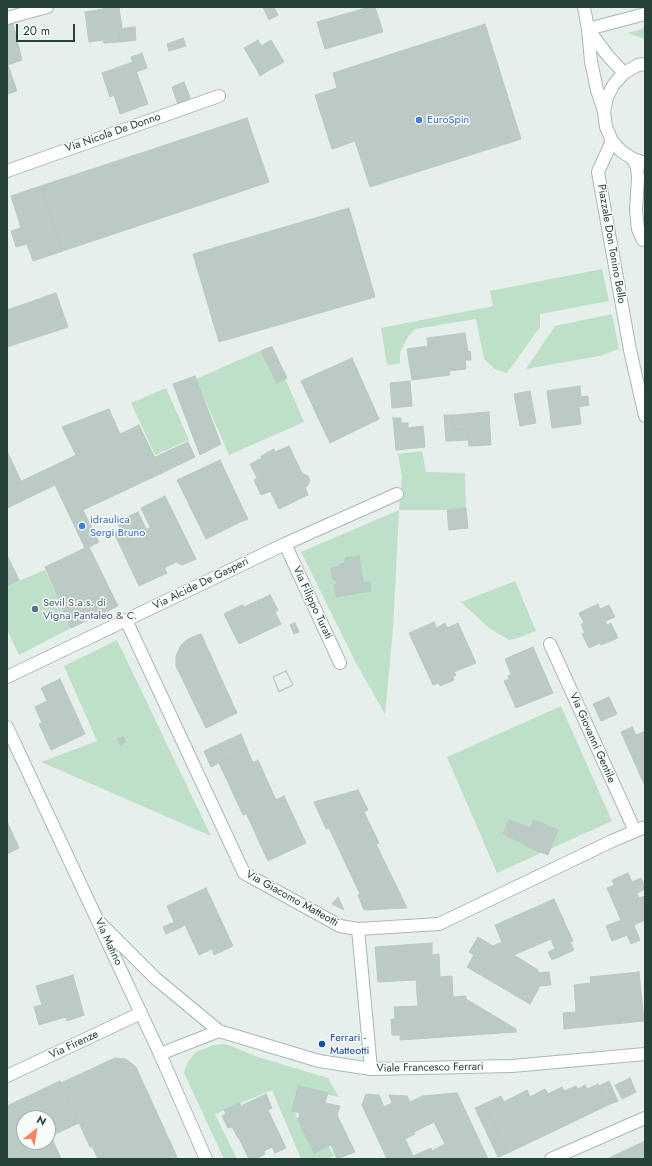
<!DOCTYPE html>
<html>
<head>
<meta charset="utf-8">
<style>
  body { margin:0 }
  #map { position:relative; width:652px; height:1166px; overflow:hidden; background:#e6efeb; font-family:Jost,sans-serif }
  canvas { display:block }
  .frame { position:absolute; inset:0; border:8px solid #24423a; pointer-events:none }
  .north { position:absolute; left:16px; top:1110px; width:40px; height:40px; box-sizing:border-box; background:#f7fbf9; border:1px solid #a3b1ad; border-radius:50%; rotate:30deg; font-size:11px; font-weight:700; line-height:16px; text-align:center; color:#24423a }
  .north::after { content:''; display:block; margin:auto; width:14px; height:18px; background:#f4845f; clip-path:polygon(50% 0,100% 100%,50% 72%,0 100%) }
  .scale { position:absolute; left:16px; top:24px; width:59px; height:18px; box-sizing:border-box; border:2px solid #24423a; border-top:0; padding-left:5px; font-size:12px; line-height:14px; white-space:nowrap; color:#24423a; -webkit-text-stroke:3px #f7fbf9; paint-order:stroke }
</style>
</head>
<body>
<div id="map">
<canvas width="652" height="1166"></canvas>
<div class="frame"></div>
<div class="north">N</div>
<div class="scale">20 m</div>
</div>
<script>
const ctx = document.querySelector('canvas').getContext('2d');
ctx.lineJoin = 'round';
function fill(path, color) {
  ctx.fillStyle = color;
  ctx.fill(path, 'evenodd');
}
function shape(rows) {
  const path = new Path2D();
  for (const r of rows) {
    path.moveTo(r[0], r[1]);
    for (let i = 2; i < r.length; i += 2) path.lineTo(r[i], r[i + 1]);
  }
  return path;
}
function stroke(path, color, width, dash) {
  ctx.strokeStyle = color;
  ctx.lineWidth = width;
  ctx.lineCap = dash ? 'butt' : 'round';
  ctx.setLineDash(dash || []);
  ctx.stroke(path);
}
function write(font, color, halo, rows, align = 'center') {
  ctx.font = font + ' Jost,sans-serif';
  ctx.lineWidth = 3;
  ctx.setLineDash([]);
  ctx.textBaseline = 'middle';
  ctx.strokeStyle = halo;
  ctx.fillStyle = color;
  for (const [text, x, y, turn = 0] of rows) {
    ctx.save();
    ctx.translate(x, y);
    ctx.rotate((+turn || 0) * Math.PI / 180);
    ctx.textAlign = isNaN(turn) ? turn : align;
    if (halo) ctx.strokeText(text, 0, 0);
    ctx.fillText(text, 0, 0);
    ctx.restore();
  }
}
fill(shape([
  [645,28,645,39,627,33],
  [602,269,609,301,540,314,540,327,507,373,495,369,484,359,476,319,415,329,409,335,400,352,400,364,387,365,381,328,493,306,490,291],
  [612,314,619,349,599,356,526,369,555,326],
  [271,346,304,422,229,455,196,379],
  [166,388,189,440,155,455,131,403],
  [422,451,426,472,465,473,466,508,447,510,399,510,393,629,385,714,356,663,301,552,399,510,402,477,398,454],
  [45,570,71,628,19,655,7,630,7,586],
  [515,581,536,631,518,638,509,640,489,628,461,602],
  [117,640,211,836,41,762,97,741,64,666],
  [561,706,612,821,497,873,447,757],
  [226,1044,258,1057,328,1078,339,1097,302,1089,295,1113,313,1150,328,1145,334,1156,327,1159,301,1159,272,1090,215,1114,237,1159,224,1159,184,1073,187,1063,196,1052,214,1045]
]), '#bfe0c8');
const building = shape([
  [104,7,119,7,122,29,118,29,120,42,104,43,103,40,89,42,85,12,104,9,104,7],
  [263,7,274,7,278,15,269,20,263,7],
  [369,7,375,7,383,32,325,49,317,22,369,7],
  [13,23,22,60,8,65,17,91,7,94,7,25,13,23],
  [485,24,521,139,370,187,355,141,332,149,315,95,337,88,333,73,485,24],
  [135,27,136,40,120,42,118,29,135,27],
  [183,38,186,46,169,51,167,44,183,38],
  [258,40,261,46,271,40,284,62,271,69,268,64,257,70,244,48,258,40],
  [142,53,147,68,136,72,131,57,142,53],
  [133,62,148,104,120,114,114,95,110,97,102,73,133,62],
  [268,64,271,69,260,76,257,70,268,64],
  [184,82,191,100,178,105,172,87,184,82],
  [247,118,269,182,63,251,41,186,247,118],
  [41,186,63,251,33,261,27,244,16,247,11,231,21,228,11,196,41,186],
  [349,208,375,297,219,342,193,254,349,208],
  [56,293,68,327,7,347,7,310,56,293],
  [465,333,468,352,470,351,471,360,465,360,466,369,449,371,450,375,412,380,407,349,428,346,427,338,465,333],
  [272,347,287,378,277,383,261,351,272,347],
  [352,358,379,419,330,443,301,381,352,358],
  [195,376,221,444,200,455,173,384,195,376],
  [410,381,412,406,392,408,390,383,410,381],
  [580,386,581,397,588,396,589,405,579,407,581,424,552,428,547,391,580,386],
  [530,391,536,423,520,426,514,394,530,391],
  [109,409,120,434,76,455,62,427,109,409],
  [489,412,491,445,469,446,467,429,454,430,453,415,489,412],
  [444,415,453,415,454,430,467,429,468,440,446,441,444,415],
  [393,418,401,418,401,423,408,423,408,428,423,426,425,447,396,450,393,418],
  [139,425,162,473,83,510,99,542,89,547,118,606,71,628,45,567,85,548,55,485,7,508,7,488,139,425],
  [188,442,195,457,162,473,155,457,188,442],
  [289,446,302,473,308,476,310,480,308,485,306,487,275,501,263,475,257,478,250,464,262,458,261,456,274,449,275,452,289,446],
  [7,451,21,481,7,488,7,451],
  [220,460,245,513,236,517,238,523,206,539,177,480,220,460],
  [263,475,271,491,261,495,254,480,263,475],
  [305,487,308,495,279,509,275,501,305,487],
  [165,496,196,559,182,565,176,562,164,568,146,530,150,527,141,508,165,496],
  [466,508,468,528,449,530,447,510,466,508],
  [138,512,167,573,139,586,114,533,121,530,117,522,138,512],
  [245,513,248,519,238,523,236,517,245,513],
  [7,555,19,580,7,586,7,555],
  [359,556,363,583,370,582,371,591,336,597,334,585,337,584,336,580,333,580,331,568,340,566,340,564,345,563,345,558,359,556],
  [270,595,278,610,275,612,281,624,239,644,224,614,242,605,244,607,270,595],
  [598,604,600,609,609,605,615,617,605,621,607,625,611,623,618,638,601,645,600,643,589,648,582,634,585,633,581,624,584,623,579,613,598,604],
  [434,622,436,628,445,623,447,628,458,623,476,663,454,672,456,675,453,677,454,680,440,686,439,683,433,685,409,633,434,622],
  [295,623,299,632,294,634,290,625,295,623],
  [201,634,237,713,206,728,176,666,176,656,181,645,188,639,201,634],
  [533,647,553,693,516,708,504,681,509,679,508,676,511,674,505,659,533,647],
  [286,671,293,685,279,692,273,677,286,671],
  [286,671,293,685,279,691,273,677,286,671],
  [60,679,85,734,51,750,39,724,42,723,35,707,47,701,41,688,60,679],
  [609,697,617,714,601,721,593,704,609,697],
  [632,727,636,735,645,731,645,786,621,732,632,727],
  [241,734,247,749,211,767,204,751,241,734],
  [123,737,126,742,120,745,117,739,123,737],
  [247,749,253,763,225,776,219,763,247,749],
  [258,760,276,800,243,815,225,776,258,760],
  [358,790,368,810,364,812,379,843,376,844,407,908,364,910,358,895,360,894,329,828,326,829,314,802,358,790],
  [284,796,306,843,268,861,246,813,284,796],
  [509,820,530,828,534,820,558,830,548,855,525,846,526,845,503,834,509,820],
  [7,821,19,848,7,854,7,821],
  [628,873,632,882,641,878,645,887,645,889,637,893,639,898,645,896,645,920,634,925,640,940,631,944,627,935,612,941,606,926,621,920,607,888,614,885,612,880,628,873],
  [206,888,233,946,214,955,212,949,199,955,185,925,180,928,177,921,174,922,167,906,206,888],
  [338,897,344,910,332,904,338,897],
  [554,899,573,941,555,949,551,939,514,955,538,970,539,988,530,1004,467,967,474,955,469,952,478,937,493,946,502,942,495,925,554,899],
  [177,921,180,928,166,934,163,927,177,921],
  [570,942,574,950,552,960,548,952,570,942],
  [432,943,432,955,439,954,440,977,452,976,453,997,466,996,466,999,516,1029,516,1032,400,1040,400,1035,392,1035,391,1019,395,1019,394,1007,418,1006,416,980,378,982,375,947,432,943],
  [549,972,551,985,539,986,538,973,549,972],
  [639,972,644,1021,564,1029,563,1013,576,1012,574,985,591,983,590,977,639,972],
  [73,975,84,1015,67,1021,66,1017,39,1025,34,1007,42,1005,36,986,73,975],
  [115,1058,126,1059,136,1067,177,1157,172,1159,98,1159,92,1146,90,1147,61,1083,115,1058],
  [630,1078,636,1092,622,1099,615,1085,630,1078],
  [60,1081,79,1123,51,1136,61,1159,9,1159,7,1154,7,1106,60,1081],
  [24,1118,48,1118,48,1142,24,1142,24,1118],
  [609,1081,618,1101,608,1105,599,1086,609,1081],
  [598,1084,608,1105,508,1153,484,1104,501,1096,504,1102,527,1090,530,1097,545,1089,548,1094,562,1087,564,1091,576,1086,578,1089,585,1085,587,1089,598,1084],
  [298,1086,328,1093,325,1103,340,1106,337,1115,355,1152,337,1159,331,1145,314,1153,298,1120,300,1113,292,1111,298,1086],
  [457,1093,488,1159,387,1159,362,1105,366,1094,379,1095,384,1107,392,1103,389,1095,407,1096,410,1102,423,1096,457,1093],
  [434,1122,445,1144,432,1151,431,1148,413,1156,405,1139,415,1134,414,1132,434,1122],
  [266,1094,272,1108,268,1110,286,1148,275,1153,272,1147,264,1151,265,1154,256,1159,249,1159,239,1138,238,1138,232,1127,228,1128,222,1116,226,1114,224,1110,239,1103,241,1106,266,1094],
  [484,1104,508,1153,498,1157,475,1108,484,1104],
  [645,1141,645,1159,607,1159,645,1141]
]);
fill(building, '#bbcac4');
stroke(building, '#b8c9c2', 1);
const street = shape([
  [584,7,588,29,591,61,597,90,604,111],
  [7,18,47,7],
  [588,29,645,14],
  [588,29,608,56,624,73],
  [645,64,638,65,624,73,614,84,607,97,604,112,606,127,612,141,621,151,633,159,645,163],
  [612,141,598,172,630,350,645,416],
  [633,159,637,167,638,178,636,210,638,229,643,240],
  [7,171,219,96],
  [285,544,340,663],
  [126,620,244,873,340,926,358,929,439,924,612,841,645,827],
  [550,644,635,831],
  [7,677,285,544,397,494],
  [358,929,371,1069],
  [7,1076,141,1013]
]);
const secondary = shape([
  [7,727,160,1054,206,1159],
  [97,920,155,978,219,1031,319,1061,371,1069,512,1066,645,1054],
  [160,1054,219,1031],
  [551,1159,645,1118]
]);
stroke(street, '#a8b8b2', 14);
stroke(secondary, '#a4bbb3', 14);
stroke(street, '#fff', 12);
stroke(secondary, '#fff', 12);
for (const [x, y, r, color] of [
  [419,120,4,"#3f7fe0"],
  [82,526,4,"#3f7fe0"],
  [35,609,4,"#5c6f8a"],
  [322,1044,4,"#1a4fb4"]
]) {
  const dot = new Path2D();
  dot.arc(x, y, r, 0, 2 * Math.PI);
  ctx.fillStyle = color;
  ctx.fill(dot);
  stroke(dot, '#f7fbf9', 1.5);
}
write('11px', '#366cbe', '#f7fbf9', [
  ["EuroSpin",427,120],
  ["idraulica",90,520],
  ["Sergi Bruno",90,533]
], 'left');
write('11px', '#24423a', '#f7fbf9', [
  ["Via Nicola De Donno",113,133,-19],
  ["Piazzale Don Tonino Bello",611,244,80],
  ["Via Alcide De Gasperi",201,584,-26],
  ["Via Filippo Turati",312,603,65],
  ["Via Giovanni Gentile",592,738,66],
  ["Via Giacomo Matteotti",292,899,29],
  ["Via Matino",108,942,65],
  ["Via Firenze",74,1045,-25],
  ["Viale Francesco Ferrari",430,1068,-1]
]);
write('11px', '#4e5e75', '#f7fbf9', [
  ["Sevil S.a.s. di",43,603],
  ["Vigna Pantaleo & C.",43,616]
], 'left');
write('11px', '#164399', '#f7fbf9', [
  ["Ferrari -",330,1038],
  ["Matteotti",330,1051]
], 'left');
</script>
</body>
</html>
